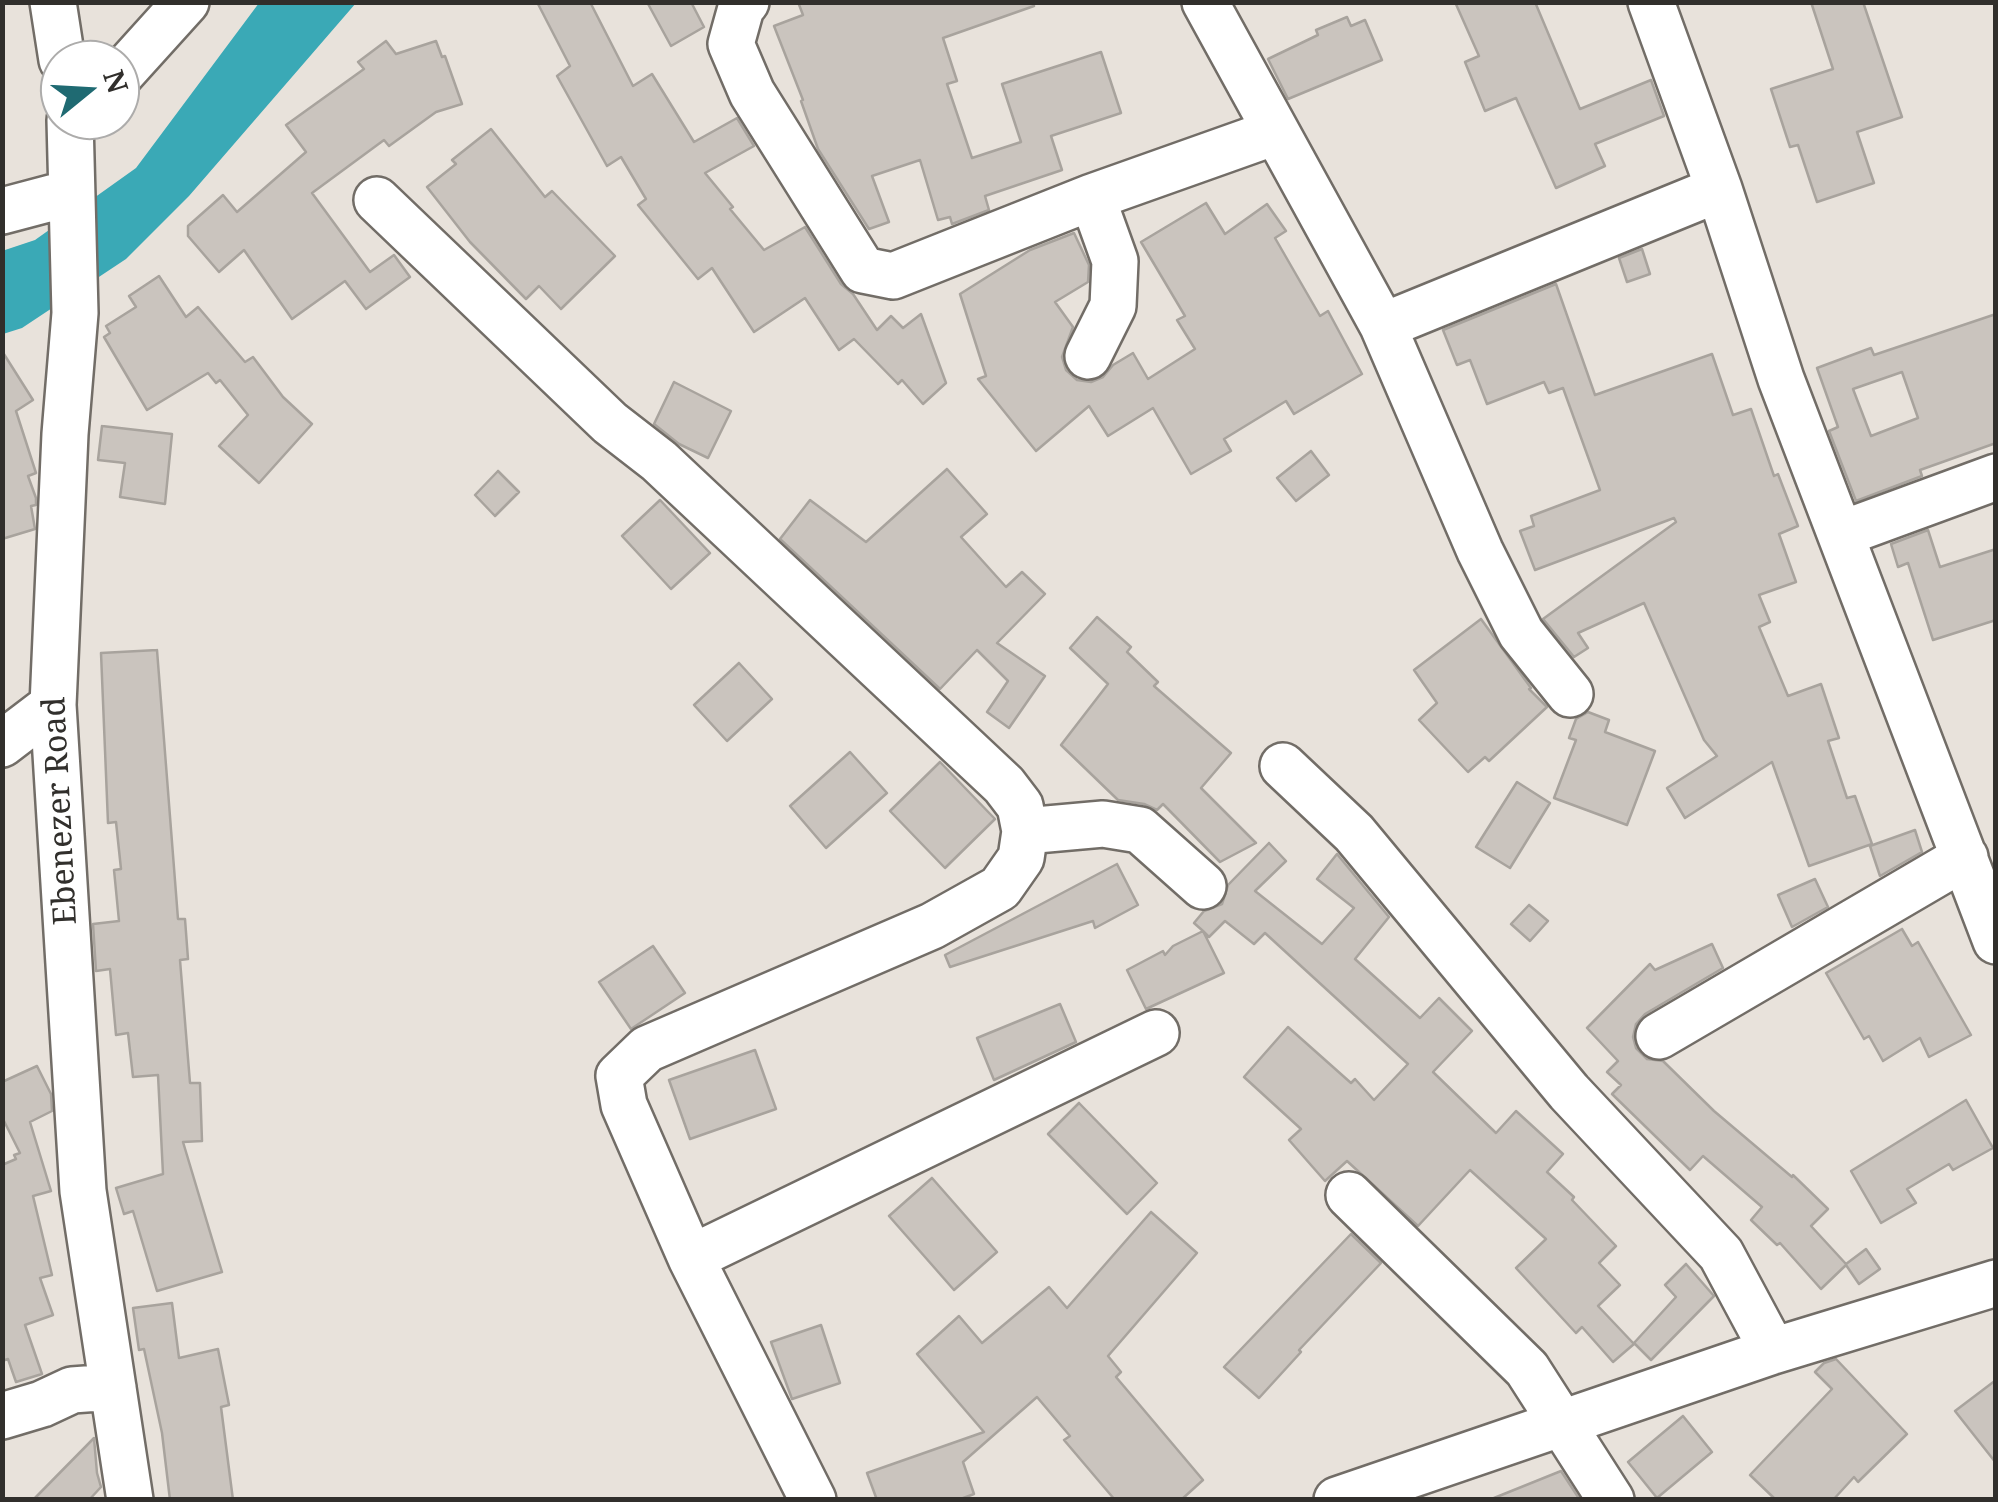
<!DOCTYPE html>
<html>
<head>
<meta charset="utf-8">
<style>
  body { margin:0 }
  #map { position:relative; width:1998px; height:1502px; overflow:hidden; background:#e8e2db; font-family:"Noto Serif",serif }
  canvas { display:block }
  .frame { position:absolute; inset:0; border:5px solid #312f2c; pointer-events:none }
  .north { position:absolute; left:40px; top:40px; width:100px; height:100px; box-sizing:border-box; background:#fff; border:2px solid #adacab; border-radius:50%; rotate:72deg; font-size:28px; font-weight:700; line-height:40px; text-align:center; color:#312f2c }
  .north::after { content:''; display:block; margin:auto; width:35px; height:45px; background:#1f6a72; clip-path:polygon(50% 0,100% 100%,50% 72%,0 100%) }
</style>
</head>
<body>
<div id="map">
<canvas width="1998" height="1502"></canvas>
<div class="frame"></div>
<div class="north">N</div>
</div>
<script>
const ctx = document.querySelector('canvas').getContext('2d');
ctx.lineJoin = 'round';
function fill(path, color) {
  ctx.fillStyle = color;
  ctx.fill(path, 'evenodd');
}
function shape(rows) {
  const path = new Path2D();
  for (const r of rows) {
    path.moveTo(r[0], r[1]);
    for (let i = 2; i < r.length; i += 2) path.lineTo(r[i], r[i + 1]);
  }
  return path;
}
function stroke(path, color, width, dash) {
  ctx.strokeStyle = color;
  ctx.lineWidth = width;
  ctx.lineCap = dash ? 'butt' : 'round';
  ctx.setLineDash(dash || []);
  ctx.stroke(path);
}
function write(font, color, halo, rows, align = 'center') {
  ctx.font = font + ' "Noto Serif",serif';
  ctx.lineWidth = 8;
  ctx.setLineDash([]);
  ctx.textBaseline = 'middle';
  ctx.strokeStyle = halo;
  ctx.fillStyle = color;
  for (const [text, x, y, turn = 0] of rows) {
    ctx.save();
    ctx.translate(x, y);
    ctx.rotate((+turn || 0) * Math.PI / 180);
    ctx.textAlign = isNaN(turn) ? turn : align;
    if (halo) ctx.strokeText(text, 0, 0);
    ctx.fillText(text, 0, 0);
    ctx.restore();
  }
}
fill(shape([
  [259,3,356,3,189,196,126,259,22,328,3,334,2,251,35,240,136,168]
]), '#3aa9b6');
const building = shape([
  [537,2,590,2,633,86,652,74,694,142,737,118,754,146,705,173,733,207,730,209,764,250,805,227,841,284,853,294,877,330,891,316,903,328,921,314,946,383,923,404,902,380,898,384,854,339,839,350,805,298,754,332,712,268,698,279,638,205,646,199,621,157,607,166,557,76,570,66,537,2],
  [647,2,691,2,704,27,671,46,647,2],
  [798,2,1033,2,1034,6,943,38,957,81,947,84,972,158,1021,142,1002,84,1101,52,1121,113,1051,136,1062,170,985,196,989,210,952,224,950,217,938,220,920,160,872,176,889,222,869,229,818,149,801,101,803,100,774,26,803,15,798,2],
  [1455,2,1535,2,1580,109,1651,80,1664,116,1595,144,1605,166,1556,188,1516,98,1485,111,1465,62,1479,56,1455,2],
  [1811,2,1863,2,1902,117,1857,132,1874,183,1817,202,1798,145,1790,147,1771,89,1833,69,1811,2],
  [1347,17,1351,26,1365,20,1382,60,1288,99,1268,59,1318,35,1316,30,1347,17],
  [386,41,396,54,436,41,442,57,445,56,462,104,436,112,389,146,384,140,312,193,370,272,394,255,410,277,366,309,345,281,292,319,244,250,219,272,188,236,188,226,223,195,237,212,306,152,286,125,364,69,358,62,386,41],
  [491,129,545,197,552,191,615,256,561,309,539,286,526,299,470,242,427,187,456,164,452,160,491,129],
  [1206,203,1225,234,1267,204,1286,231,1275,238,1320,316,1328,311,1362,374,1294,414,1286,401,1224,439,1231,451,1191,474,1153,408,1108,436,1089,406,1036,451,978,379,986,376,960,294,1030,250,1074,233,1089,265,1088,282,1055,302,1073,327,1062,357,1066,370,1077,380,1091,382,1103,377,1113,365,1133,353,1148,379,1195,349,1177,320,1185,316,1141,242,1206,203],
  [1642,249,1650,274,1627,282,1619,258,1642,249],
  [159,276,186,317,198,307,245,362,253,357,283,397,312,424,259,483,219,446,248,415,220,380,216,383,208,373,147,410,104,337,110,333,106,326,136,307,129,296,159,276],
  [1556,284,1595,395,1712,354,1733,415,1751,409,1774,476,1778,474,1798,526,1779,534,1796,582,1759,595,1770,622,1759,627,1788,696,1821,684,1839,738,1828,741,1847,798,1855,796,1872,844,1809,866,1772,762,1685,818,1667,788,1717,756,1704,740,1644,603,1578,633,1588,648,1574,657,1543,619,1676,522,1674,518,1535,570,1520,531,1534,526,1531,516,1600,490,1563,388,1549,393,1544,382,1487,404,1470,360,1457,365,1443,330,1556,284],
  [1996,314,1996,443,1920,470,1922,476,1856,501,1829,431,1838,427,1817,368,1871,348,1874,355,1996,314],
  [1902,372,1918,418,1871,436,1853,389,1902,372],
  [2,351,33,400,16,411,36,473,28,476,36,498,36,505,31,506,35,529,2,539,2,351],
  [674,382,731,411,708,458,679,444,654,424,674,382],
  [102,426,172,434,165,504,120,497,125,463,98,460,102,426],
  [1311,451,1329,475,1296,501,1277,478,1311,451],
  [947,469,987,514,961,537,1006,587,1022,572,1045,594,997,643,1045,676,1009,728,987,712,1008,681,977,650,940,689,780,539,810,500,866,542,947,469],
  [498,471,519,492,495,516,475,495,498,471],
  [660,500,710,553,671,589,622,536,660,500],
  [1928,530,1940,567,1996,549,1996,620,1933,640,1908,563,1898,567,1891,544,1928,530],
  [1097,617,1131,647,1127,652,1158,682,1154,686,1231,753,1201,788,1256,843,1220,862,1163,804,1157,810,1144,804,1118,800,1061,745,1108,684,1070,648,1097,617],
  [1481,619,1531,688,1529,689,1547,707,1489,761,1485,757,1468,772,1419,720,1437,703,1414,670,1481,619],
  [157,650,178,919,185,919,188,959,180,960,190,1083,200,1083,202,1141,183,1142,222,1272,157,1291,133,1211,124,1214,116,1188,163,1174,158,1075,133,1077,128,1033,116,1035,110,969,96,971,93,924,119,921,114,870,121,869,116,822,108,823,101,653,157,650],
  [739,663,772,699,727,741,694,705,739,663],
  [1588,712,1609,720,1605,732,1655,751,1627,825,1554,798,1576,740,1569,738,1576,719,1588,712],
  [850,752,887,793,826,848,790,806,850,752],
  [940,762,995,819,945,868,890,811,940,762],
  [1517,782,1550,803,1510,868,1476,847,1517,782],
  [1915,830,1922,852,1880,876,1870,846,1915,830],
  [1269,843,1286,861,1255,891,1322,944,1354,908,1317,879,1337,854,1389,917,1355,959,1420,1018,1439,998,1472,1031,1433,1072,1496,1133,1516,1111,1563,1154,1547,1172,1574,1197,1572,1200,1616,1246,1599,1263,1620,1285,1598,1306,1634,1344,1613,1362,1582,1327,1576,1333,1516,1268,1546,1239,1470,1170,1418,1226,1347,1161,1325,1181,1289,1140,1301,1129,1244,1077,1288,1027,1351,1083,1355,1079,1374,1100,1408,1064,1265,933,1254,944,1225,921,1209,937,1203,931,1224,973,1146,1009,1127,970,1163,951,1165,955,1173,946,1203,931,1194,923,1204,911,1222,904,1228,885,1269,843],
  [1117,864,1138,905,1095,928,1093,921,950,967,945,955,1117,864],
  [1815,879,1828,907,1792,927,1778,895,1815,879],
  [1529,905,1548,921,1530,941,1511,924,1529,905],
  [1902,929,1912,946,1918,942,1971,1035,1929,1057,1920,1038,1883,1061,1869,1036,1864,1039,1826,973,1902,929],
  [1712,944,1723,968,1645,1014,1636,1024,1633,1037,1636,1048,1647,1059,1663,1061,1714,1111,1792,1177,1793,1175,1828,1209,1811,1226,1846,1264,1866,1249,1880,1269,1859,1284,1846,1265,1821,1289,1780,1243,1777,1245,1751,1220,1762,1207,1703,1156,1690,1170,1612,1094,1621,1085,1607,1072,1618,1061,1587,1028,1650,964,1655,970,1712,944],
  [653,946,685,993,631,1029,599,982,653,946],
  [1060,1004,1076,1042,994,1080,977,1038,1060,1004],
  [755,1050,776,1109,690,1139,669,1080,755,1050],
  [37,1066,51,1094,52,1111,30,1122,51,1191,33,1196,52,1275,40,1278,53,1315,25,1325,42,1374,16,1382,8,1359,2,1361,2,1165,16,1159,14,1155,20,1153,2,1117,2,1082,37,1066],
  [1966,1100,1993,1148,1953,1170,1949,1164,1907,1189,1916,1203,1881,1223,1851,1171,1966,1100],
  [1079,1103,1157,1183,1127,1214,1048,1134,1079,1103],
  [932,1178,997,1252,954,1290,889,1216,932,1178],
  [1151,1212,1197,1253,1108,1356,1121,1372,1116,1377,1203,1480,1181,1500,1115,1500,1064,1440,1070,1436,1037,1397,963,1462,974,1494,958,1500,877,1500,867,1473,984,1432,917,1354,959,1316,982,1343,1049,1287,1067,1308,1151,1212],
  [1351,1234,1381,1263,1299,1350,1301,1352,1259,1398,1224,1367,1351,1234],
  [1686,1264,1714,1296,1651,1360,1634,1343,1676,1297,1665,1285,1686,1264],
  [172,1303,179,1358,218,1349,229,1405,221,1407,233,1500,170,1500,162,1433,144,1349,139,1350,133,1308,172,1303],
  [821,1325,840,1383,792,1399,771,1342,821,1325],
  [1836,1359,1907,1434,1858,1482,1854,1477,1833,1500,1776,1500,1750,1475,1832,1389,1815,1372,1824,1363,1836,1359],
  [1996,1380,1996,1463,1955,1411,1996,1380],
  [1683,1416,1712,1452,1657,1498,1628,1462,1683,1416],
  [94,1438,97,1473,101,1487,89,1500,33,1500,94,1438],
  [1561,1471,1580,1500,1494,1500,1494,1498,1561,1471]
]);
fill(building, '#cac4be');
stroke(building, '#a8a39d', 2.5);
const minor = shape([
  [53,2,62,60],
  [746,2,741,8,731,44,752,93,863,270,893,276,1092,197,1275,132],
  [1205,2,1383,326,1480,551,1521,633,1570,694],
  [1651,2,1719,189,1781,379,1996,941],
  [120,75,186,2],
  [70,120,75,313,65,434,53,705,83,1191,130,1500],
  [377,200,610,423,659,461,1004,785,1020,806,1025,831,1021,858,1000,888,932,926,647,1049,619,1076,624,1105,691,1258,813,1500],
  [2,211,70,193],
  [1383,326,1719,189],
  [1088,356,1113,306,1115,261,1092,197],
  [1841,534,1996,477],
  [2,744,53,705],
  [1283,766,1354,833,1569,1092,1721,1254,1773,1351],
  [1025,831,1103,824,1140,830,1203,886],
  [1659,1036,1965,857],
  [1349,1195,1527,1369,1611,1500],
  [691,1258,1156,1033],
  [2,1416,42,1404,72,1390,113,1387],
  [1337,1500,1773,1351,1996,1283]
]);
stroke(minor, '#726d67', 50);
stroke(minor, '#fff', 45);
write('32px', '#312f2c', '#fff', [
  ["Ebenezer Road",61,811,-93]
]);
</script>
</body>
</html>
